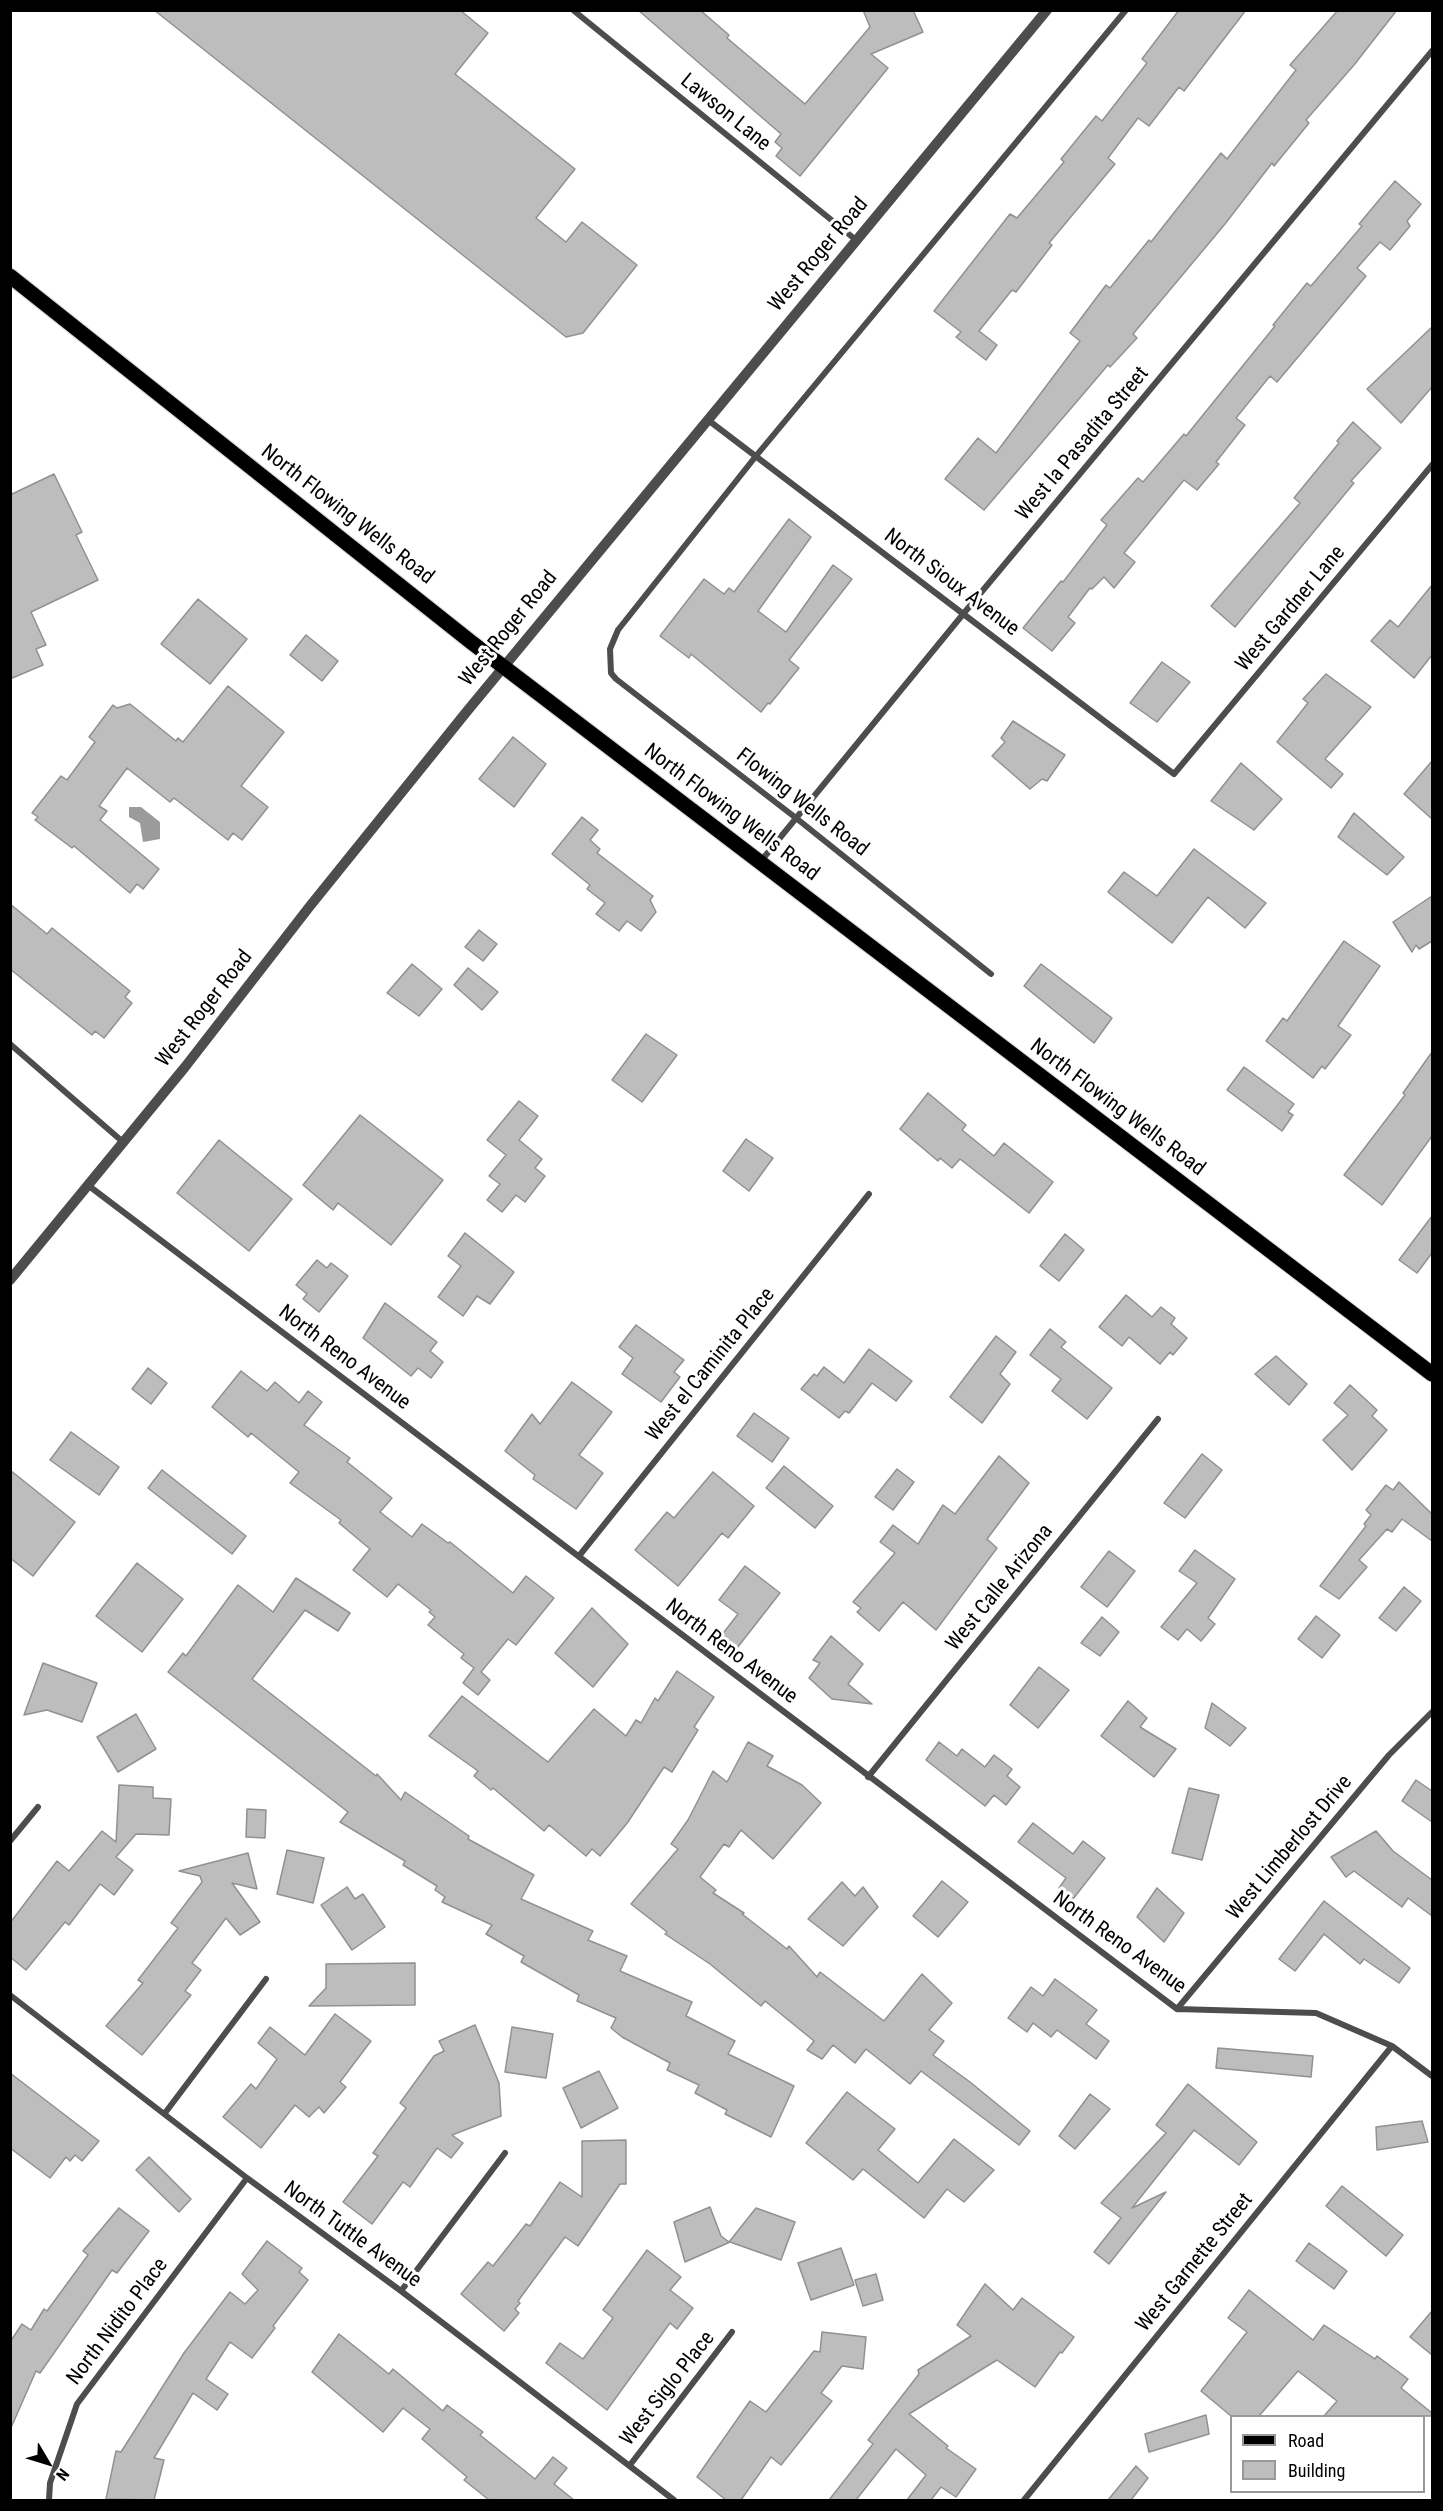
<!DOCTYPE html>
<html>
<head>
<meta charset="utf-8">
<style>
  body { margin:0 }
  #map { position:relative; width:1443px; height:2511px; overflow:hidden; background:#fff; font-family:"Roboto Condensed",sans-serif }
  canvas { display:block }
  .frame { position:absolute; inset:0; border:12px solid #000; pointer-events:none }
  .legend { position:absolute; left:1230px; top:2415px; width:195px; height:78px; box-sizing:border-box; background:#fff; border:2px solid #999; margin:0; padding:8px 10px; list-style:none; font-size:18px; color:#000 }
  .legend li { display:flex; align-items:center; gap:12px; height:30px }
  .legend b { width:30px; border:2px solid #999 }
  .north { position:absolute; left:18px; top:2433px; width:60px; height:60px; -webkit-text-stroke:4px #fff; paint-order:stroke; rotate:128deg; font-size:16px; font-weight:700; line-height:24px; text-align:center; color:#000 }
  .north::after { content:''; display:block; margin:auto; width:21px; height:27px; background:#000; clip-path:polygon(50% 0,100% 100%,50% 72%,0 100%) }
</style>
</head>
<body>
<div id="map">
<canvas width="1443" height="2511"></canvas>
<div class="frame"></div>
<ul class="legend">
<li><b style="height:8px;background:#000"></b>Road</li>
<li><b style="height:16px;background:#bdbdbd"></b>Building</li>
</ul>
<div class="north">N</div>
</div>
<script>
const ctx = document.querySelector('canvas').getContext('2d');
ctx.lineJoin = 'round';
function fill(path, color) {
  ctx.fillStyle = color;
  ctx.fill(path, 'evenodd');
}
function shape(rows) {
  const path = new Path2D();
  for (const r of rows) {
    path.moveTo(r[0], r[1]);
    for (let i = 2; i < r.length; i += 2) path.lineTo(r[i], r[i + 1]);
  }
  return path;
}
function stroke(path, color, width, dash) {
  ctx.strokeStyle = color;
  ctx.lineWidth = width;
  ctx.lineCap = dash ? 'butt' : 'round';
  ctx.setLineDash(dash || []);
  ctx.stroke(path);
}
function write(font, color, halo, rows, align = 'center') {
  ctx.font = font + ' "Roboto Condensed",sans-serif';
  ctx.lineWidth = 6;
  ctx.setLineDash([]);
  ctx.textBaseline = 'middle';
  ctx.strokeStyle = halo;
  ctx.fillStyle = color;
  for (const [text, x, y, turn = 0] of rows) {
    ctx.save();
    ctx.translate(x, y);
    ctx.rotate((+turn || 0) * Math.PI / 180);
    ctx.textAlign = isNaN(turn) ? turn : align;
    if (halo) ctx.strokeText(text, 0, 0);
    ctx.fillText(text, 0, 0);
    ctx.restore();
  }
}
fill(shape([
  [129,807,141,807,160,822,160,839,143,842,140,823,129,817]
]), '#9b9b9b');
const building = shape([
  [154,10,460,10,488,33,455,74,575,169,536,218,566,242,582,222,637,265,583,333,566,337,154,10],
  [638,10,700,10,729,35,727,38,805,104,870,27,863,10,913,10,923,32,871,54,888,68,800,176,776,156,782,148,775,142,781,134,638,10],
  [1179,10,1246,10,1184,91,1179,87,1149,126,1138,118,1108,158,1115,164,1049,243,1052,245,1016,292,1012,290,979,331,997,345,986,360,956,337,961,332,934,311,1010,214,1017,218,1064,162,1061,159,1096,116,1102,121,1147,63,1142,59,1179,10],
  [1338,10,1397,10,1354,65,1306,120,1309,123,1274,166,1272,163,1225,224,1133,334,1137,338,1110,367,1108,365,984,510,945,479,978,438,996,453,1080,341,1070,333,1106,285,1110,288,1149,240,1151,242,1221,153,1227,159,1296,70,1290,65,1338,10],
  [1395,181,1421,204,1407,221,1410,226,1390,250,1380,242,1357,268,1366,276,1277,382,1270,376,1236,418,1245,425,1216,462,1219,464,1197,490,1184,480,1124,553,1135,562,1114,588,1104,577,1092,589,1090,588,1068,617,1075,623,1052,651,1023,628,1061,581,1063,582,1107,525,1101,520,1138,478,1143,482,1184,434,1186,436,1275,326,1273,325,1307,283,1311,286,1362,226,1359,224,1395,181],
  [1432,327,1432,387,1401,423,1367,389,1432,327],
  [1353,422,1381,448,1351,481,1354,483,1235,627,1211,606,1300,503,1294,498,1339,443,1337,441,1353,422],
  [54,474,82,532,76,535,98,580,31,612,46,645,36,649,43,665,10,679,10,495,54,474],
  [789,519,811,537,758,611,786,632,833,565,852,579,789,660,799,668,770,704,768,703,761,712,691,654,689,658,660,636,704,579,724,594,729,588,734,592,789,519],
  [1432,585,1432,655,1414,678,1371,641,1390,620,1398,627,1432,585],
  [198,599,247,639,210,684,161,644,198,599],
  [306,635,338,661,322,681,290,655,306,635],
  [1162,662,1190,682,1157,722,1130,703,1162,662],
  [1326,674,1371,707,1325,759,1343,774,1331,788,1277,742,1308,703,1303,699,1326,674],
  [228,686,284,732,241,786,268,807,242,840,233,833,228,840,174,798,170,802,127,768,99,806,107,811,100,820,159,869,143,889,137,884,130,893,74,846,72,848,35,820,38,817,32,813,61,776,67,780,95,742,89,737,113,705,117,708,130,704,176,741,178,738,183,742,228,686],
  [1013,721,1065,755,1047,781,1042,779,1030,789,992,756,1005,742,1001,738,1013,721],
  [513,737,546,764,514,807,479,779,513,737],
  [1432,761,1432,819,1404,794,1432,761],
  [1241,763,1282,799,1254,830,1211,801,1241,763],
  [1354,813,1404,857,1387,875,1338,837,1354,813],
  [582,817,598,830,590,840,600,849,597,853,653,896,650,900,656,912,641,931,627,921,619,931,596,914,605,903,587,889,590,885,552,854,582,817],
  [1194,849,1266,903,1245,928,1208,897,1172,943,1108,892,1124,872,1157,896,1194,849],
  [1432,896,1432,941,1419,949,1416,945,1412,952,1393,922,1432,896],
  [10,904,47,934,52,928,130,991,125,997,132,1003,104,1038,95,1031,92,1035,10,969,10,904],
  [479,930,497,944,483,961,465,947,479,930],
  [1344,941,1380,966,1338,1026,1351,1035,1325,1069,1322,1066,1313,1078,1266,1041,1283,1018,1287,1021,1344,941],
  [412,964,442,989,419,1016,387,993,412,964],
  [1041,964,1112,1018,1094,1043,1024,986,1041,964],
  [468,968,498,992,482,1010,454,985,468,968],
  [646,1034,677,1055,642,1102,612,1080,646,1034],
  [1432,1052,1432,1136,1382,1205,1344,1175,1405,1095,1403,1093,1432,1052],
  [1244,1067,1294,1104,1288,1112,1293,1115,1282,1131,1227,1090,1244,1067],
  [928,1093,966,1125,962,1130,994,1156,1004,1143,1053,1182,1029,1213,960,1159,952,1168,940,1158,938,1161,900,1129,928,1093],
  [519,1101,538,1116,519,1140,542,1159,535,1168,545,1176,525,1202,516,1195,502,1212,487,1200,500,1184,489,1176,506,1155,487,1140,519,1101],
  [360,1115,443,1180,391,1245,338,1203,333,1210,303,1185,360,1115],
  [746,1139,773,1158,749,1191,723,1171,746,1139],
  [219,1140,292,1199,249,1251,177,1193,219,1140],
  [1432,1216,1432,1253,1417,1273,1399,1260,1432,1216],
  [465,1233,514,1272,490,1304,477,1296,463,1316,438,1297,461,1266,448,1256,465,1233],
  [1065,1234,1084,1250,1059,1281,1040,1266,1065,1234],
  [317,1260,327,1268,331,1263,348,1276,319,1312,303,1299,307,1294,296,1285,317,1260],
  [1126,1295,1152,1317,1161,1307,1175,1318,1171,1324,1187,1338,1173,1355,1170,1352,1160,1364,1129,1337,1122,1346,1099,1327,1126,1295],
  [385,1303,437,1342,430,1351,443,1362,431,1378,418,1368,411,1376,363,1338,385,1303],
  [636,1325,684,1360,674,1372,680,1377,661,1402,622,1374,633,1358,619,1347,636,1325],
  [1050,1329,1066,1342,1061,1347,1112,1388,1087,1419,1052,1391,1061,1379,1030,1355,1050,1329],
  [996,1336,1016,1352,1000,1374,1010,1384,982,1423,950,1397,996,1336],
  [869,1349,912,1381,896,1401,872,1383,849,1413,845,1411,839,1418,801,1389,814,1374,817,1376,824,1367,844,1383,869,1349],
  [1276,1356,1307,1384,1289,1405,1255,1374,1276,1356],
  [148,1368,167,1383,151,1404,132,1389,148,1368],
  [241,1371,267,1391,275,1382,299,1403,308,1391,322,1402,304,1425,350,1458,347,1462,392,1498,380,1512,412,1537,422,1524,448,1543,450,1542,513,1593,526,1576,554,1598,516,1645,508,1639,481,1672,490,1680,478,1695,463,1683,474,1668,461,1658,464,1654,428,1625,435,1617,429,1612,431,1610,398,1584,387,1597,353,1570,370,1549,339,1523,341,1520,290,1483,299,1472,251,1433,248,1437,212,1407,241,1371],
  [572,1382,612,1412,579,1455,603,1473,576,1509,533,1479,535,1475,505,1451,532,1414,540,1424,572,1382],
  [1350,1385,1377,1410,1372,1416,1387,1430,1352,1470,1323,1440,1348,1415,1334,1403,1350,1385],
  [754,1413,789,1438,772,1462,737,1436,754,1413],
  [71,1432,119,1467,99,1495,50,1460,71,1432],
  [1202,1454,1222,1470,1185,1518,1164,1503,1202,1454],
  [999,1456,1029,1483,987,1539,997,1548,936,1630,903,1602,879,1631,857,1612,861,1608,853,1602,895,1553,880,1542,893,1525,918,1544,943,1505,955,1514,999,1456],
  [784,1466,833,1506,815,1528,766,1488,784,1466],
  [897,1469,914,1482,893,1510,875,1497,897,1469],
  [10,1470,75,1522,33,1576,10,1558,10,1470],
  [162,1470,246,1536,232,1554,148,1488,162,1470],
  [713,1472,754,1506,728,1538,722,1533,678,1586,635,1550,667,1512,674,1518,713,1472],
  [1399,1482,1432,1514,1432,1541,1402,1519,1392,1532,1387,1529,1359,1560,1367,1567,1339,1599,1320,1586,1366,1526,1364,1524,1371,1515,1366,1510,1386,1485,1393,1490,1399,1482],
  [1195,1550,1235,1579,1208,1618,1215,1624,1201,1641,1187,1629,1178,1640,1161,1627,1197,1583,1179,1571,1195,1550],
  [1109,1551,1135,1571,1107,1607,1081,1587,1109,1551],
  [137,1563,183,1599,142,1652,96,1616,137,1563],
  [745,1566,780,1593,737,1648,721,1636,738,1614,719,1600,745,1566],
  [296,1578,350,1613,338,1631,305,1610,252,1679,376,1776,377,1774,401,1800,405,1792,469,1836,468,1839,534,1875,521,1899,593,1931,588,1940,627,1956,620,1971,692,2002,686,2016,735,2041,728,2054,794,2086,771,2137,725,2114,727,2110,695,2093,699,2085,667,2070,670,2063,622,2037,611,2028,616,2018,577,2001,579,1995,521,1962,524,1956,486,1934,492,1925,442,1902,445,1897,435,1890,437,1886,403,1865,405,1861,340,1822,348,1812,168,1672,183,1653,186,1656,238,1585,273,1612,296,1578],
  [1404,1587,1421,1601,1396,1631,1379,1618,1404,1587],
  [592,1608,628,1644,593,1687,555,1653,592,1608],
  [1316,1616,1340,1635,1322,1658,1298,1639,1316,1616],
  [1102,1617,1119,1632,1100,1656,1081,1643,1102,1617],
  [831,1636,863,1664,848,1684,872,1704,832,1699,809,1678,820,1663,813,1660,831,1636],
  [43,1663,97,1683,82,1722,47,1710,24,1715,43,1663],
  [1039,1667,1069,1690,1038,1728,1010,1705,1039,1667],
  [677,1671,714,1697,694,1727,698,1730,672,1772,664,1767,628,1822,600,1856,592,1849,586,1856,549,1825,544,1831,493,1788,491,1790,474,1776,478,1771,429,1736,462,1696,548,1762,594,1709,626,1736,636,1720,641,1723,655,1698,658,1701,677,1671],
  [1128,1701,1147,1718,1140,1727,1176,1749,1154,1777,1101,1736,1128,1701],
  [1212,1703,1246,1728,1230,1746,1205,1728,1212,1703],
  [136,1714,156,1749,118,1772,97,1737,136,1714],
  [748,1742,773,1756,767,1766,802,1785,821,1803,773,1859,741,1830,729,1847,724,1844,700,1877,716,1890,713,1893,744,1913,742,1914,787,1949,789,1946,817,1977,820,1972,884,2021,922,1974,952,2003,929,2030,944,2041,933,2055,970,2082,1030,2131,1019,2145,921,2071,910,2084,866,2049,855,2063,833,2045,822,2059,807,2050,814,2041,765,2001,761,2006,710,1964,665,1934,667,1932,631,1904,678,1849,671,1844,688,1820,713,1771,727,1782,748,1742],
  [939,1742,957,1756,962,1749,985,1767,994,1755,1012,1769,1007,1776,1020,1787,1006,1805,994,1795,985,1806,926,1760,939,1742],
  [1416,1780,1432,1791,1432,1822,1402,1801,1416,1780],
  [119,1785,153,1787,153,1798,171,1799,169,1835,136,1834,116,1857,133,1870,114,1895,100,1884,69,1925,65,1922,26,1970,10,1957,10,1923,57,1861,69,1871,102,1831,116,1842,119,1785],
  [1189,1788,1219,1795,1202,1860,1172,1853,1189,1788],
  [247,1809,266,1810,265,1838,246,1837,247,1809],
  [1033,1823,1073,1854,1083,1841,1105,1858,1073,1899,1059,1888,1066,1878,1018,1842,1033,1823],
  [1376,1831,1393,1851,1432,1880,1432,1916,1408,1898,1402,1907,1354,1871,1346,1877,1331,1857,1376,1831],
  [287,1850,324,1858,313,1903,277,1894,287,1850],
  [248,1853,257,1889,232,1883,260,1922,240,1935,226,1918,192,1963,201,1970,185,1991,191,1995,142,2055,106,2026,143,1983,138,1980,178,1928,171,1923,202,1882,200,1876,179,1871,248,1853],
  [942,1881,968,1902,938,1937,913,1916,942,1881],
  [842,1882,855,1896,863,1887,878,1907,843,1946,808,1919,842,1882],
  [347,1887,355,1899,363,1894,385,1927,352,1950,321,1905,347,1887],
  [1157,1888,1184,1913,1164,1942,1137,1917,1157,1888],
  [1324,1901,1410,1968,1399,1983,1364,1959,1360,1964,1324,1934,1295,1971,1279,1959,1324,1901],
  [415,1963,415,2005,309,2006,326,1988,326,1964,415,1963],
  [1055,1979,1097,2010,1086,2024,1109,2041,1096,2059,1057,2030,1051,2037,1033,2023,1027,2032,1008,2018,1031,1987,1043,1996,1055,1979],
  [335,2014,371,2041,340,2082,346,2087,324,2113,319,2107,309,2117,295,2105,261,2148,223,2117,251,2084,256,2089,277,2059,258,2043,270,2027,305,2055,335,2014],
  [475,2025,499,2083,501,2116,452,2135,463,2143,451,2158,437,2148,410,2187,403,2182,372,2224,343,2202,378,2156,373,2153,406,2108,400,2103,434,2056,444,2051,439,2041,475,2025],
  [512,2027,553,2034,546,2078,505,2072,512,2027],
  [1218,2048,1313,2056,1311,2077,1216,2068,1218,2048],
  [599,2071,618,2108,581,2128,563,2088,599,2071],
  [10,2073,99,2141,82,2161,75,2155,70,2161,66,2157,50,2178,10,2148,10,2073],
  [1188,2084,1257,2142,1239,2165,1194,2130,1132,2208,1166,2192,1109,2264,1094,2252,1121,2218,1101,2203,1166,2133,1156,2125,1188,2084],
  [847,2092,895,2129,878,2150,918,2183,954,2139,994,2170,964,2202,947,2189,924,2218,863,2169,853,2180,806,2143,847,2092],
  [1090,2094,1110,2109,1075,2149,1059,2136,1090,2094],
  [1422,2121,1428,2142,1377,2150,1376,2127,1422,2121],
  [626,2140,626,2184,620,2184,578,2246,565,2237,518,2301,520,2303,515,2309,519,2313,504,2331,461,2294,488,2262,493,2266,526,2224,530,2226,560,2182,582,2197,582,2141,626,2140],
  [149,2157,191,2199,179,2212,136,2170,149,2157],
  [1342,2186,1403,2235,1386,2256,1326,2206,1342,2186],
  [710,2207,721,2236,729,2242,756,2208,795,2222,781,2260,730,2242,685,2262,674,2222,710,2207],
  [119,2208,149,2231,117,2273,112,2270,40,2373,36,2371,10,2430,10,2342,22,2324,31,2330,44,2309,47,2311,88,2255,83,2251,119,2208],
  [267,2241,302,2268,299,2272,308,2280,273,2326,275,2328,252,2358,230,2342,206,2379,228,2394,217,2410,193,2393,154,2458,164,2460,154,2500,106,2499,116,2451,121,2452,184,2353,230,2292,245,2304,258,2290,242,2274,267,2241],
  [1309,2243,1347,2271,1334,2289,1296,2261,1309,2243],
  [841,2248,854,2285,811,2300,798,2263,841,2248],
  [647,2250,681,2277,670,2290,693,2308,677,2329,670,2323,607,2410,546,2363,560,2343,583,2359,613,2318,603,2310,647,2250],
  [876,2274,883,2300,863,2306,855,2280,876,2274],
  [985,2284,1013,2310,1022,2298,1074,2337,1062,2353,1060,2352,1035,2387,997,2360,909,2414,948,2446,946,2448,976,2469,956,2497,941,2487,931,2500,907,2500,926,2475,896,2449,856,2500,829,2500,873,2444,868,2440,919,2374,918,2370,971,2336,957,2325,985,2284],
  [1249,2290,1313,2340,1324,2325,1375,2359,1377,2356,1408,2379,1401,2388,1432,2413,1432,2416,1324,2416,1337,2401,1298,2371,1259,2416,1231,2416,1201,2391,1247,2332,1228,2318,1249,2290],
  [1432,2311,1432,2355,1410,2337,1432,2311],
  [822,2332,866,2337,863,2369,842,2366,821,2393,832,2401,781,2465,771,2457,741,2500,726,2500,697,2477,750,2401,766,2412,814,2351,820,2352,822,2332],
  [339,2334,389,2374,393,2369,443,2411,447,2405,483,2432,480,2435,535,2479,553,2457,567,2468,554,2484,574,2500,489,2500,464,2480,467,2477,422,2439,430,2429,403,2408,383,2432,312,2372,339,2334],
  [1206,2415,1209,2434,1149,2452,1145,2434,1206,2415],
  [1136,2466,1148,2478,1131,2500,1108,2500,1136,2466]
]);
fill(building, '#bdbdbd');
stroke(building, '#919191', 1.5);
const primary = shape([
  [10,276,471,642,1432,1374]
]);
stroke(primary, '#dbdbdb', 17);
stroke(shape([
  [573,10,856,240],
  [708,420,1174,774,1432,465],
  [761,861,964,613,1432,51],
  [991,974,796,818,616,679,611,673,610,649,618,630,756,456,1126,10],
  [10,1044,123,1142],
  [89,1186,1177,2009,1316,2013,1392,2046,1432,2076],
  [579,1556,869,1194],
  [868,1777,1158,1419],
  [10,1841,38,1807],
  [10,1995,247,2178,401,2291,674,2500],
  [1177,2009,1389,1755,1432,1712],
  [165,2113,266,1979],
  [401,2291,505,2153],
  [630,2465,732,2332],
  [49,2500,50,2483,77,2404,247,2178],
  [1024,2500,1392,2046]
]), '#4d4d4d', 6);
stroke(shape([
  [10,1280,185,1067,310,906,468,710,1047,10]
]), '#4d4d4d', 10);
stroke(primary, '#000', 15);
write('21px', '#000', '#fff', [
  ["Lawson Lane",725,113,39],
  ["West Roger Road",819,255,-50],
  ["West la Pasadita Street",1083,444,-50],
  ["North Flowing Wells Road",347,515,38],
  ["North Sioux Avenue",951,583,37],
  ["West Gardner Lane",1291,609,-50],
  ["West Roger Road",509,629,-51],
  ["Flowing Wells Road",802,803,38],
  ["North Flowing Wells Road",731,813,37],
  ["West Roger Road",205,1009,-52],
  ["North Flowing Wells Road",1117,1108,37],
  ["North Reno Avenue",344,1358,37],
  ["West el Caminita Place",711,1365,-51],
  ["West Calle Arizona",1000,1588,-51],
  ["North Reno Avenue",731,1652,37],
  ["West Limberlost Drive",1290,1848,-50],
  ["North Reno Avenue",1119,1943,36],
  ["North Tuttle Avenue",352,2235,36],
  ["West Garnette Street",1195,2263,-51],
  ["North Nidito Place",118,2322,-53],
  ["West Siglo Place",668,2389,-52]
]);
</script>
</body>
</html>
